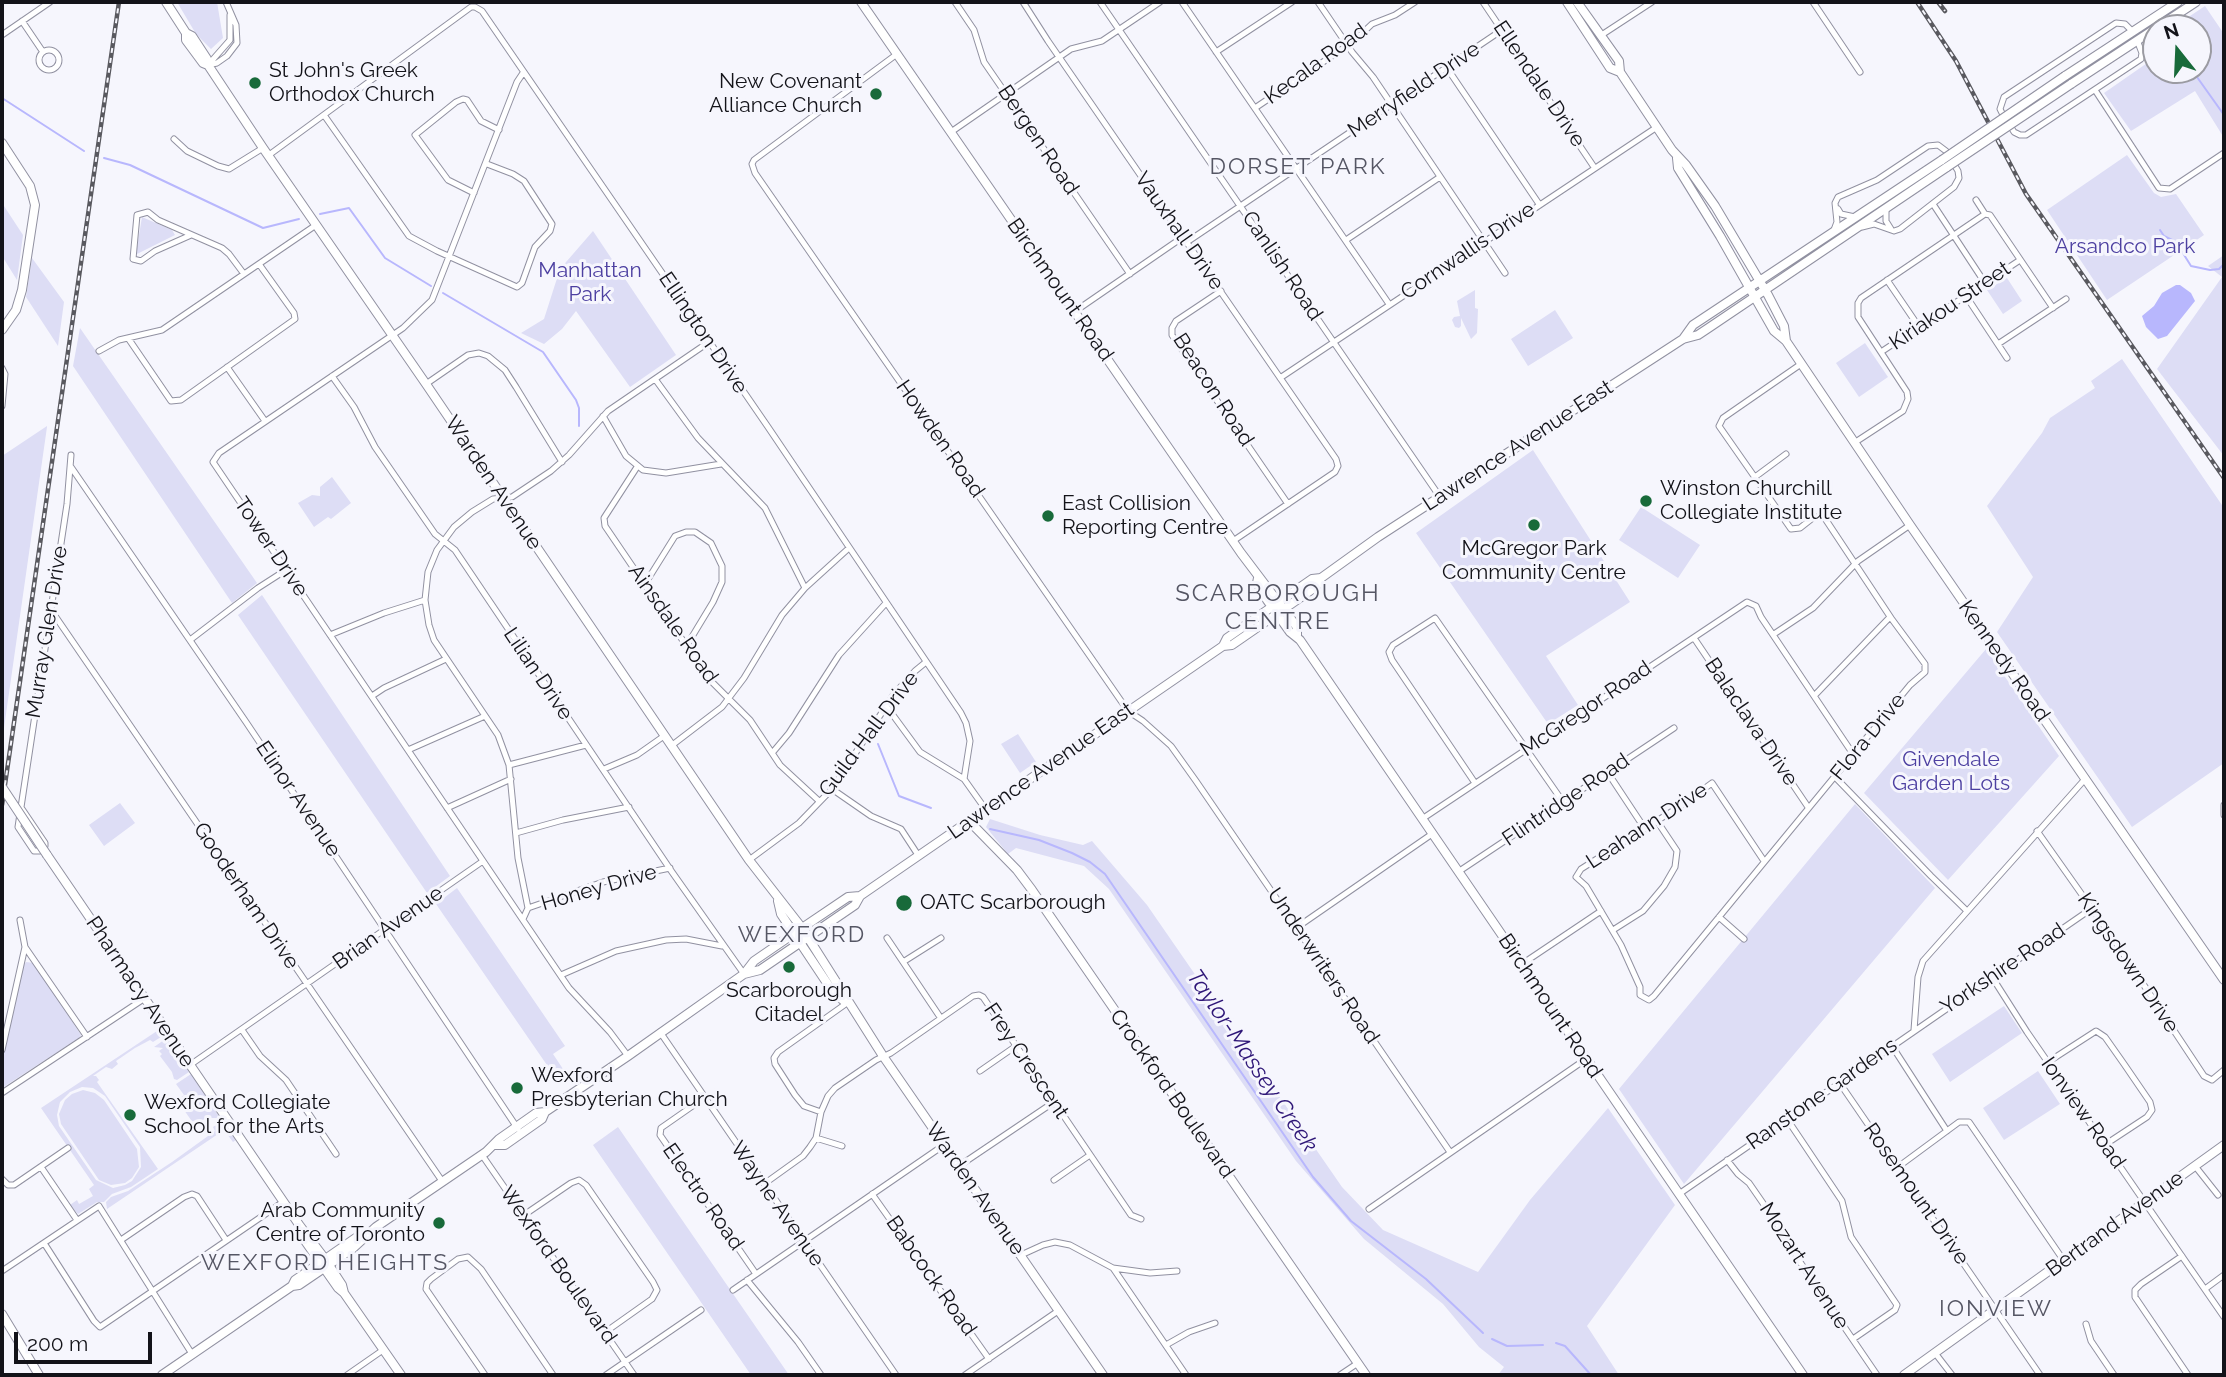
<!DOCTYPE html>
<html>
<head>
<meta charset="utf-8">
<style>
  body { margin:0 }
  #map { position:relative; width:2226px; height:1377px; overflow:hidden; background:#f6f6fd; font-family:Raleway,sans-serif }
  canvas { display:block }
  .frame { position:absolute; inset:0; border:4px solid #131319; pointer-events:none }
  .north { position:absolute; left:2142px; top:14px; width:70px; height:70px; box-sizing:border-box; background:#f6f6fd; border:2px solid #9b9ba2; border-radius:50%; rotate:342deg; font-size:19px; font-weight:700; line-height:28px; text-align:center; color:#131319 }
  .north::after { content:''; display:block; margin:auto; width:24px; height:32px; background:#186a3a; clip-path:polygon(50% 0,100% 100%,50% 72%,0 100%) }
  .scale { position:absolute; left:14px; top:1332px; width:138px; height:32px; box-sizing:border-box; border:4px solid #131319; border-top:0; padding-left:9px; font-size:21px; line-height:24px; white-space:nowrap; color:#131319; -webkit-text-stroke:5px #f6f6fd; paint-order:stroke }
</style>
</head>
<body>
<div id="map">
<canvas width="2226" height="1377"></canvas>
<div class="frame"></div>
<div class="north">N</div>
<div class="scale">200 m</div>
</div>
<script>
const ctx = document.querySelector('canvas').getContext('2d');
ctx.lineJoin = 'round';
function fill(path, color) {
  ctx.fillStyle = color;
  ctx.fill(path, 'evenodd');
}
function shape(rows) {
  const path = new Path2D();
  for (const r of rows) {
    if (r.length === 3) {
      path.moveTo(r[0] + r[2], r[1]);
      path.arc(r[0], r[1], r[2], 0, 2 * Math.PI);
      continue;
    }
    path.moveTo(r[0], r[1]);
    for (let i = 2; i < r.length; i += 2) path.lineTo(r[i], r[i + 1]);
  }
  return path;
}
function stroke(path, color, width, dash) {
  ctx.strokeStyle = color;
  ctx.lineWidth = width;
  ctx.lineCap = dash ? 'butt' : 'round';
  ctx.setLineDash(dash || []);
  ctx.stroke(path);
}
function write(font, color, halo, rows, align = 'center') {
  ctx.font = font + ' Raleway,sans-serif';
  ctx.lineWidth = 6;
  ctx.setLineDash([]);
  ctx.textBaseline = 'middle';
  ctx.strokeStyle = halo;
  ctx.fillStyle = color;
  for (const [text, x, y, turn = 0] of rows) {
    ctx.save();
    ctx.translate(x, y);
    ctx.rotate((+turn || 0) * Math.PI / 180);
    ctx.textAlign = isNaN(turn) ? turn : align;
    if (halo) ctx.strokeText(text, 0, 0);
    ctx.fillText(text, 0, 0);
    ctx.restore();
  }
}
fill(shape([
  [177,2,217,2,223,38,211,49,196,34],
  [2205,6,2224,34,2224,138,2195,91,2131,131,2104,93,2153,59,2152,42,2156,39,2156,70,2198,70,2198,28,2172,28],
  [2127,155,2154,193,2161,197,2176,194,2204,235,2107,300,2047,210],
  [2,203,23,235,17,280,2,256],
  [142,217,172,230,175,235,137,254,136,253],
  [593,231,676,355,630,387,576,311,562,329,544,344,521,333,544,319,560,269],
  [2224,255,2224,456,2157,369,2222,277,2208,266],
  [32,258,64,302,58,346,26,297],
  [2007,278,2022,301,2003,314,1987,290],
  [1475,290,1475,308,1478,309,1477,333,1471,339,1461,318,1461,326,1459,328,1455,327,1452,320,1454,317,1460,316,1457,301],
  [1555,310,1573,338,1528,366,1511,339],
  [80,328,257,583,232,603,73,366],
  [1865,343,1888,377,1859,397,1836,363],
  [2122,359,2224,508,2224,763,2132,827,1997,632,2033,577,1987,506,2042,433,2050,418,2095,388,2091,381],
  [47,426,47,427,2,742,2,456],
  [1533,450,1630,602,1546,656,1578,705,1548,724,1416,533],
  [332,477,351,503,331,519,328,517,314,527,298,503,312,495,320,496,320,487],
  [1641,507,1700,545,1678,578,1619,540],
  [262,595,450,876,427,893,238,615],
  [1986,649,2059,756,1948,880,1864,793],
  [1018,734,1036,762,1020,773,1001,744],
  [120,803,135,823,104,846,89,825],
  [1855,804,1935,888,1684,1184,1619,1089],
  [990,819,1040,835,1083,845,1092,841,1147,905,1342,1187,1383,1230,1478,1272,1530,1200,1608,1108,1675,1205,1587,1326,1619,1375,1498,1375,1504,1367,1479,1347,1443,1304,1364,1239,1296,1161,1109,889,1084,866,1016,848,1008,854,986,827],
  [457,888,565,1046,553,1054,569,1078,560,1084,436,904],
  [26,962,34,963,81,1035,79,1038,2,1088,2,1058,14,1010,22,968],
  [2004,1006,2022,1033,1950,1082,1932,1054],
  [160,1029,163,1033,161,1037,153,1042,150,1040,135,1048,116,1061,118,1064,112,1069,106,1067,93,1076,96,1076,99,1080,97,1082,158,1169,131,1187,112,1194,104,1202,97,1202,78,1214,70,1205,77,1200,79,1204,93,1196,89,1189,94,1185,41,1108],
  [82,1087,93,1088,105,1096,140,1147,141,1167,132,1181,125,1185,113,1188,96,1180,59,1126,57,1115,60,1102,70,1092],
  [164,1040,168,1041,175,1051,178,1058,175,1059,180,1066,184,1064,189,1072,177,1080,174,1079,172,1072,160,1056,162,1054,159,1051,163,1048,154,1047],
  [2038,1071,2060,1104,2004,1140,1983,1108],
  [191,1074,218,1115,217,1118,206,1118,189,1129,187,1125,192,1122,191,1120,177,1100,184,1095,176,1084],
  [83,1090,95,1093,104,1100,137,1149,139,1167,132,1178,125,1183,111,1185,99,1180,61,1124,59,1114,65,1100,72,1094],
  [219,1123,224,1123,236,1140,233,1142,224,1130,107,1209,106,1202,111,1197,128,1191,172,1162,215,1131,213,1127],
  [618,1127,789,1375,751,1375,593,1145]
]), '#ddddf5');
fill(shape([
  [2176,285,2180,285,2191,293,2195,301,2167,336,2158,339,2146,327,2142,316,2154,306,2162,293]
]), '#b8b7fd');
stroke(shape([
  [2192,70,2224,115],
  [2,98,84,151],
  [104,158,130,165,263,228,299,219],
  [320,214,349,208,385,258,431,286],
  [2160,230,2164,236,2176,242,2191,266,2210,270,2219,269,2224,264],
  [443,293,543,352,576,400,579,408,579,426],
  [878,744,899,796,931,808],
  [990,829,1039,840,1072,853,1090,862,1105,874,1313,1177,1351,1221,1426,1279,1483,1333],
  [1492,1339,1507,1346,1543,1345],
  [1556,1343,1565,1346,1591,1375]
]), '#b8b7fd', 2);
const street = shape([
  [955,2,974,30,984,62,1130,274],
  [1023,2,1048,41,1336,459,1338,466,1335,472,1233,541],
  [1100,2,1440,497],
  [1182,2,1389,304],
  [1318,2,1352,52,1373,77,1505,273],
  [1483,2,1594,167],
  [1813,2,1860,72],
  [22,21,43,52],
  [2133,32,2125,24,2116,23,2004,97,2000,109,2002,113,2014,132,2020,135,2026,135,2141,59,2142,53,2137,40],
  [2,35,50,2],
  [1600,36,1652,2],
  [49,60,10],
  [1216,52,1292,2],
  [897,54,754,160,752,164,755,173,1128,711,1143,721,1171,746,1196,781,1450,1152],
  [208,65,217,63,227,56,237,43,236,25,226,2],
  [208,65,230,40,230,15],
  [1447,68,1539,204],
  [523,73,517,82,432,300,403,328,219,453,213,462,569,988,610,1032,628,1056],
  [2095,90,2159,188,2170,189,2224,153],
  [1255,108,1354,41,1372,24,1395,15,1415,2],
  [324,115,409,236,437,251,517,287,522,283,535,247,550,231,552,224,524,181,513,174,487,164],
  [951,132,1071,49,1102,41,1160,2],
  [174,139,187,151,218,166,229,169,263,148],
  [269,155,471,7,475,7,482,11,768,427,961,713,966,723,970,741,964,779],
  [474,193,448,180,415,135,456,102,463,99,467,100,481,121,499,130],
  [1976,200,1985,214,1990,215,2053,308],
  [1933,204,1985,283],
  [1838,209,1841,214,1855,217],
  [1886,209,1886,221,1891,229],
  [1834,230,1837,222,1835,203,1838,197,1877,180,1928,146,1938,145,1946,151,1958,171,1959,178,1954,187,1900,229,1894,231,1874,224,1862,227],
  [191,235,155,251,141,261,133,259,137,215,148,212,158,220,222,248,229,254,244,274],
  [1346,240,1440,177],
  [1187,242,1502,30],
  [1887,280,1919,327],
  [1221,291,1176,321,1172,328,1172,335,1288,504],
  [1966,296,2007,358],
  [1074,312,1183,237],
  [128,338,171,401,181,400,295,319,294,313,259,264],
  [1998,344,2066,299],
  [99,351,119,340,162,330,316,225],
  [1881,352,2020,260],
  [227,367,265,421],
  [2,368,5,374,2,406],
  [332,376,354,407,375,447,435,534,455,550,672,872,744,974],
  [1280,378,1657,127],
  [655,379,698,438,765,508,805,588],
  [426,384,468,355,479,353,488,356,505,370,516,387,562,462],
  [603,416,626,456,643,470,666,473,721,464],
  [1854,443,1903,411,1908,399,1907,392,1858,317,1858,303,1861,298,1985,214],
  [71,467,246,722,518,1129],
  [637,467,604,518,605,526,709,679,750,720,780,765,819,801],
  [1755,477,1786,454],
  [645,584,675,536,686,532,695,532,711,543,722,566,722,582,713,602,687,645],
  [51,610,442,1181],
  [1774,634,1813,608,1858,561,1910,525],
  [330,635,384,613,425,600],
  [1694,638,1808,807],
  [190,640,258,588,286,570],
  [372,696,384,688,446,659],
  [1814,696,1890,617],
  [887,707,920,752,964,779,986,810],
  [671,746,722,707,744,678,782,615,805,588,849,548],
  [408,750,485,716],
  [773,752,789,733,839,655,886,603],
  [509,765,586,745],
  [604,769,637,755,664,736],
  [1608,773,1645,829],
  [1835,777,1931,876,1967,911],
  [1475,783,1392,660,1389,652,1393,645,1435,618,1563,802],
  [832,789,871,816,901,829,918,855],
  [2224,805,2224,815],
  [447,808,511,779],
  [22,809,45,843,45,846,40,851,34,851,18,827,67,504,71,455],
  [1422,819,1747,602,1756,606,1761,617,1853,754],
  [2037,831,2114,940,2204,1076,2212,1080,2224,1070],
  [516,833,563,820,629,807],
  [749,860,799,823,832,789,894,694,915,671,926,662],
  [1764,861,1712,783,1682,805,1581,869,1576,877,1586,886,1621,945,1640,987,1640,995,1649,1000,1654,996,1910,685,1925,672,1925,664,1891,618,1824,517,1814,517,1800,528,1791,529,1719,426,1723,418,1801,364],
  [1458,872,1674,728],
  [528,908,603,882,670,868],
  [1719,917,1744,939],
  [523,919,528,908,518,858,509,765,498,735,434,640,429,625,425,600,428,572,437,550,454,527,472,512,493,499,512,497,551,471,569,455,608,411,709,342],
  [20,920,25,947,87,1037],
  [1296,928,1432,834],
  [1613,930,1643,911,1664,886,1675,867,1677,851,1657,821],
  [887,938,940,1017],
  [903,962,941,938],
  [1522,964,1601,911],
  [561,975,616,951,666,940,686,939,722,946],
  [1992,977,2027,1032,2224,1317],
  [242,1030,260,1056,286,1080,336,1154],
  [1914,1030,1918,977,1923,961,2086,778],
  [660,1032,896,1375],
  [1892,1046,1947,1131],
  [2,1050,25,947],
  [2048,1062,2096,1031,2105,1037,2124,1064,2150,1102,2152,1110,2147,1117,2106,1144],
  [190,1065,483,861],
  [980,1071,1016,1046],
  [1839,1082,2040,1375],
  [2,1093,145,998],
  [704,1098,661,1128,660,1135,756,1274],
  [821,1112,804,1106,795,1095,775,1064,774,1058,778,1052,847,1003],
  [1787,1119,1842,1201,1851,1237,1897,1305,1895,1310,1853,1339],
  [816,1138,842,1146],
  [482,1155,634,1375],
  [1727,1160,1738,1174,1749,1183,1776,1222,1802,1265,1877,1375],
  [959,1166,1054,1102],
  [2195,1166,2218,1195],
  [41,1167,77,1220],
  [1898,1167,1959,1122,1969,1122,2064,1261],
  [2,1179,8,1185,14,1185,68,1148],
  [1054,1180,1090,1155],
  [764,1184,803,1156,810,1147,816,1138,821,1112,828,1096,835,1088,876,1060,891,1053,973,996,979,995,983,997,1131,1215,1141,1219],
  [872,1194,989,1359],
  [1679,1194,2091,909],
  [1369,1209,1586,1059],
  [524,1215,571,1183,579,1180,586,1185,653,1282,657,1290,652,1299,604,1333],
  [121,1240,184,1197,192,1194,197,1196,226,1240],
  [44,1243,94,1321,100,1327,283,1202],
  [1021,1255,1043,1245,1055,1242,1070,1245,1113,1268,1150,1273,1177,1271],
  [2182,1256,2141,1284,2135,1290,2135,1297,2188,1375],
  [1113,1268,1186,1375],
  [2,1271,99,1206,192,1354],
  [747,1280,798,1342,821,1375],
  [2205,1289,2224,1275],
  [733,1290,944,1145],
  [2086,1324,2091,1341,2114,1375],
  [1166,1345,1189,1332,1215,1323],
  [1935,1353,1952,1375],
  [347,1375,383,1350],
  [485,1375,426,1289,427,1283,431,1279,458,1259,468,1257,481,1269,553,1375],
  [606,1375,701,1310],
  [965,1375,1058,1311],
  [1340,1375,1358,1363]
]);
const secondary = shape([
  [166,2,186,33,186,40,203,63,208,65],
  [861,2,1241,553,1297,627,1297,635],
  [1567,2,1610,68,1620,72],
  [1577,2,1619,61,1620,72,1672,150,1686,165,1715,206,1768,295,1784,326,1786,341],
  [186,33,192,36,207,59,208,65,263,148,426,384,749,860,802,928,883,1056,1103,1375],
  [2065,76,2178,2],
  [2071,84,2196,2],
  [2,143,30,186,35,205,22,290,16,310,2,330],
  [1677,158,1678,168,1720,236,1774,331,1786,341,1910,525,2224,980],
  [1683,339,1693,325,1942,160],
  [1258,578,1257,583,1267,600,1290,632,1300,640,1803,1375],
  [1223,646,1232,645,1284,609,1317,586,1321,578],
  [969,821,1017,870,1032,890,1366,1375],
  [47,855,300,1226,325,1259,342,1285,344,1293],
  [778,901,781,914,833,992,845,1002],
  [744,974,760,970,855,905,860,896,1223,646,1227,638,1312,579,1321,578,1378,537,1683,339,1698,335,1710,327,1947,167],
  [495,1145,505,1145,542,1119,545,1112],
  [303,1231,303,1238,338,1288,344,1293,401,1375],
  [292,1286,295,1280,357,1237,367,1234],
  [2,1314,39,1375],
  [162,1375,292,1286,299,1285,352,1249,376,1227,486,1152,499,1139,536,1113,545,1112,628,1056,744,974,754,961,802,928,848,897,860,896],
  [1904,1375,2224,1145]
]);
stroke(street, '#9191a1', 7);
stroke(secondary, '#9191a1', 10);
stroke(street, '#fff', 5);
stroke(secondary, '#fff', 8);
const rail = shape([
  [1917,2,1956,61,2026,194,2224,478],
  [1938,2,1945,11],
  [2,805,119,2]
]);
stroke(rail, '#59595f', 4.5);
stroke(rail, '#f6f6fd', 2, [5]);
const secondaryBridge = shape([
  [1942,160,2065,76],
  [1947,167,2071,84],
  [2,787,47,855]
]);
stroke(secondaryBridge, '#9191a1', 10, []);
stroke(secondaryBridge, '#fff', 8);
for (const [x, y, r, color] of [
  [255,83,7,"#186a3a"],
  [876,94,7,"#186a3a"],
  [1646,501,7,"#186a3a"],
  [1048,516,7,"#186a3a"],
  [1534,525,7,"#186a3a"],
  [904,903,9,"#186a3a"],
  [789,967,7,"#186a3a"],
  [517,1088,7,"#186a3a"],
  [130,1115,7,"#186a3a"],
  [439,1223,7,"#186a3a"]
]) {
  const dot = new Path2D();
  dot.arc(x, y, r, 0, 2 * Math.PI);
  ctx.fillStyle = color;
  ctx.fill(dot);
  stroke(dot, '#f6f6fd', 2.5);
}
write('21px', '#131319', '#f6f6fd', [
  ["Kecala Road",1316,64,-36],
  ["Ellendale Drive",1539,84,56],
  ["Merryfield Drive",1414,90,-34],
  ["Bergen Road",1038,140,56],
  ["Vauxhall Drive",1179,231,55],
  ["Cornwallis Drive",1468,251,-34],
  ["Canlish Road",1282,266,56],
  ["Birchmount Road",1060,290,55],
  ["Kiriakou Street",1950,306,-34],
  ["Ellington Drive",703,333,56],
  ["Beacon Road",1213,390,57],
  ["Howden Road",940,439,55],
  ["Lawrence Avenue East",1518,446,-33],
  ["Warden Avenue",493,483,56],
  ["Tower Drive",271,547,56],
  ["Ainsdale Road",673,624,55],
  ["Murray Glen Drive",47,632,-81],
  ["Kennedy Road",2004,661,55],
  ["Lilian Drive",538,674,56],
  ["McGregor Road",1586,709,-34],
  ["Balaclava Drive",1751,722,56],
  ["Guild Hall Drive",869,734,-53],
  ["Flora Drive",1868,737,-51],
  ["Lawrence Avenue East",1041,771,-35],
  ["Elinor Avenue",298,799,56],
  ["Flintridge Road",1566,800,-34],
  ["Leahann Drive",1647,826,-33],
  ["Honey Drive",599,888,-16],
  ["Gooderham Drive",246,896,56],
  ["Brian Avenue",388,928,-35],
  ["Kingsdown Drive",2128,963,56],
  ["Underwriters Road",1323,966,56],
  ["Yorkshire Road",2003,969,-34],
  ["Pharmacy Avenue",140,992,56],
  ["Birchmount Road",1550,1006,56],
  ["Frey Crescent",1026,1061,56],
  ["Crockford Boulevard",1172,1094,55],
  ["Ranstone Gardens",1822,1094,-35],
  ["Ionview Road",2083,1113,55],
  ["Warden Avenue",975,1189,55],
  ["Rosemount Drive",1916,1194,55],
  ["Electro Road",703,1197,55],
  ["Wayne Avenue",777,1204,55],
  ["Bertrand Avenue",2115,1224,-36],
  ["Wexford Boulevard",558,1265,55],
  ["Mozart Avenue",1804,1266,57],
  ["Babcock Road",931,1276,55]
]);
write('21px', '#131319', '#f6f6fd', [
  ["St John's Greek",269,71],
  ["Orthodox Church",269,95],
  ["New Covenant",862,82,"right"],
  ["Alliance Church",862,106,"right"],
  ["Winston Churchill",1660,489],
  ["Collegiate Institute",1660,513],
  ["East Collision",1062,504],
  ["Reporting Centre",1062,528],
  ["McGregor Park",1534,549,"center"],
  ["Community Centre",1534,573,"center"],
  ["OATC Scarborough",920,903],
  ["Scarborough",789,991,"center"],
  ["Citadel",789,1015,"center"],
  ["Wexford",531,1076],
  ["Presbyterian Church",531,1100],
  ["Wexford Collegiate",144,1103],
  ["School for the Arts",144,1127],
  ["Arab Community",425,1211,"right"],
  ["Centre of Toronto",425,1235,"right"]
], 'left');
write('21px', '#4d40a1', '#f6f6fd', [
  ["Arsandco Park",2125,247],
  ["Manhattan",590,271],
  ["Park",590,295],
  ["Givendale",1951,760],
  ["Garden Lots",1951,784]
]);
ctx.letterSpacing = '2px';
write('23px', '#555664', '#f6f6fd', [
  ["DORSET PARK",1298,167],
  ["WEXFORD",802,935],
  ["WEXFORD HEIGHTS",325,1263],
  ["IONVIEW",1996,1309]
]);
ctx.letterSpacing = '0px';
write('italic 23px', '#2e1677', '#f6f6fd', [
  ["Taylor-Massey Creek",1252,1061,56]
]);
ctx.letterSpacing = '2px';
write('24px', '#555664', '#f6f6fd', [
  ["SCARBOROUGH",1278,594],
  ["CENTRE",1278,622]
]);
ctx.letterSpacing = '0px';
</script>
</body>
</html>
